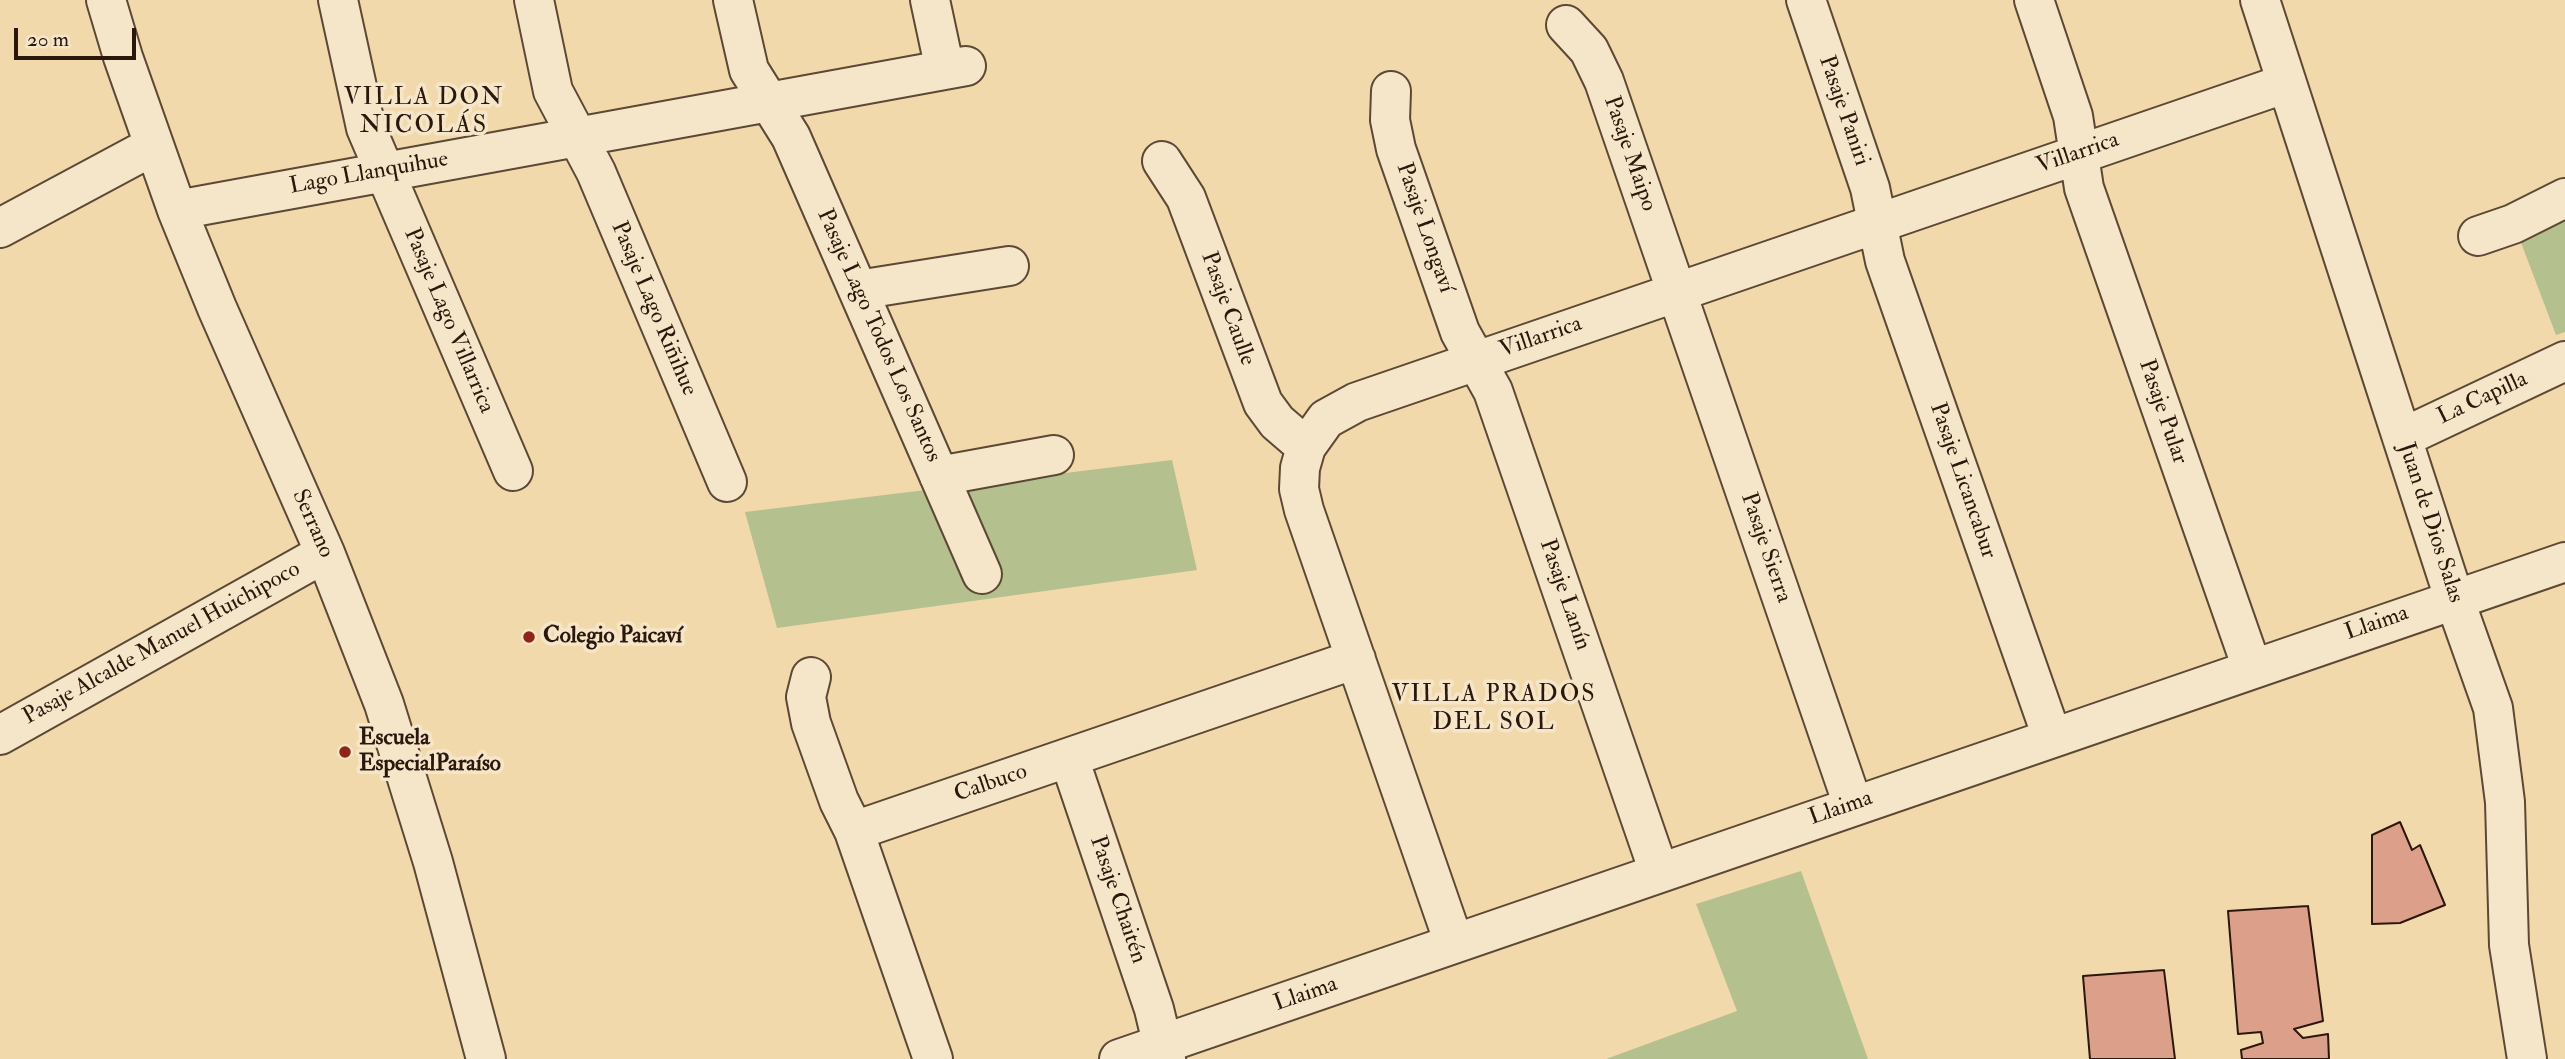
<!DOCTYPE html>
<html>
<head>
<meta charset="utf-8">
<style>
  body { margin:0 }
  #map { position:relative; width:2565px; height:1059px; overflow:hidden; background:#f1d9ac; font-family:"IM FELL Double Pica",serif }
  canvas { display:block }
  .scale { position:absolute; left:14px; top:28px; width:122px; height:32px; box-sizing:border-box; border:4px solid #2b170c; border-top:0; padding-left:9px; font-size:21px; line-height:24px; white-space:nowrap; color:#2b170c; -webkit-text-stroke:5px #f6e6c9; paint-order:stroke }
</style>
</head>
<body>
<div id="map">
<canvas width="2565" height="1059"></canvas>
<div class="scale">20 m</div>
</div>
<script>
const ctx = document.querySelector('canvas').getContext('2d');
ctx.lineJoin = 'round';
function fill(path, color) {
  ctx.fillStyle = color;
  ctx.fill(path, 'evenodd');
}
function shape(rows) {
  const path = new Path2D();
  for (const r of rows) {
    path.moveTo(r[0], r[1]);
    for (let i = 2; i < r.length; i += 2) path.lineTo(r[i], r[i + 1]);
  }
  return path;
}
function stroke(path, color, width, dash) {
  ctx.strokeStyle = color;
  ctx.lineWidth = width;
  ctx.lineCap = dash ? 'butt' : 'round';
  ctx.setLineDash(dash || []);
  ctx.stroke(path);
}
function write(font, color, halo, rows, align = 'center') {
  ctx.font = font + ' "IM FELL Double Pica",serif';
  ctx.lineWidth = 7;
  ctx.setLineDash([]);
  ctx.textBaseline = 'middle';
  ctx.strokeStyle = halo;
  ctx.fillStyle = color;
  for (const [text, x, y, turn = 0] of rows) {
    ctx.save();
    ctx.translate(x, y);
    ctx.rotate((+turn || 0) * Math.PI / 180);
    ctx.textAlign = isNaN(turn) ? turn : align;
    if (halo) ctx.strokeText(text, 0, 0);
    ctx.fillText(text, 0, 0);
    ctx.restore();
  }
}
fill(shape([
  [2565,217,2565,332,2556,335,2520,240],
  [1172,460,1197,570,777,628,745,512],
  [1801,871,1868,1059,1606,1059,1737,1011,1696,904]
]), '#b4c08e');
const building = shape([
  [2400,822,2412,850,2420,845,2445,905,2400,923,2372,924,2372,835,2400,822],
  [2308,906,2323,1021,2294,1029,2303,1038,2328,1034,2329,1059,2242,1059,2241,1050,2263,1043,2261,1032,2238,1034,2228,911,2308,906],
  [2164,970,2175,1059,2090,1059,2083,976,2164,970]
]);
fill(building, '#dc9f89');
stroke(building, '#2b170c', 2);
const minor = shape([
  [106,0,123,57,177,210,217,308,325,553,384,704,433,862,486,1059],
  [338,0,366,128,513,471],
  [534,0,553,91,596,172,727,482],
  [733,0,749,70,791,137,982,574],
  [930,0,945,70],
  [1806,0,1870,188,1885,261,2052,737],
  [2034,0,2073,116,2084,188,2252,668],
  [2260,0,2454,598,2493,708,2505,802,2509,945,2527,1059],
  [1566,25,1589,50,1604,81,1853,805],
  [1391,91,1390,120,1396,149,1460,332,1493,391,1659,872],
  [1162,161,1186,198,1263,403,1277,422,1306,447],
  [177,210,966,66],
  [0,228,153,146],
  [2478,236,2513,224,2565,198],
  [858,290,1009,266],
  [2402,438,2565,361],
  [939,476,1054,455],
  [811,677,806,697,811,723,839,801,854,831,933,1059],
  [0,735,325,553],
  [1069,758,1154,1009,1166,1059],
  [854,831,1356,659],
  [1454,943,1304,510,1299,489,1300,468,1306,447,1326,419,1357,402,2287,83],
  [1119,1059,2565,562]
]);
stroke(minor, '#5c4834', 42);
stroke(minor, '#f6e6c9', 38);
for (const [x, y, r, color] of [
  [529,637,7,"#8f2418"],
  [345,752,7,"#8f2418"]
]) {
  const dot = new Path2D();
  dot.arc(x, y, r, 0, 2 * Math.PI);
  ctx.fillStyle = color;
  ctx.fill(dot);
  stroke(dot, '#f6e6c9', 2.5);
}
write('23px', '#2b170c', '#f6e6c9', [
  ["Pasaje Paniri",1843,111,71],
  ["Pasaje Maipo",1629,154,71],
  ["Villarrica",2078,154,-19],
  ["Lago Llanquihue",369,174,-10],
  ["Pasaje Longaví",1424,228,71],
  ["Pasaje Lago Riñihue",653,309,67],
  ["Pasaje Caulle",1227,309,70],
  ["Pasaje Lago Villarrica",448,321,67],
  ["Pasaje Lago Todos Los Santos",878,336,66],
  ["Villarrica",1541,338,-19],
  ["La Capilla",2483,399,-25],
  ["Pasaje Pular",2162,412,71],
  ["Pasaje Licancabur",1962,481,71],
  ["Juan de Dios Salas",2430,523,72],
  ["Serrano",312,524,66],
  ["Pasaje Sierra",1765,548,71],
  ["Pasaje Lanín",1564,595,71],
  ["Llaima",2377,624,-19],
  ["Pasaje Alcalde Manuel Huichipoco",162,644,-29],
  ["Calbuco",991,784,-19],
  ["Llaima",1841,809,-19],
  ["Pasaje Chaitén",1117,900,71],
  ["Llaima",1306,995,-19]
]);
write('bold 23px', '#2b170c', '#f6e6c9', [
  ["Colegio Paicaví",543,637],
  ["Escuela",359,739],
  ["EspecialParaíso",359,765]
], 'left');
ctx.letterSpacing = '2px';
write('24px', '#2b170c', '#f6e6c9', [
  ["VILLA DON",424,99],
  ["NICOLÁS",424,127],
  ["VILLA PRADOS",1494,696],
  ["DEL SOL",1494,724]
]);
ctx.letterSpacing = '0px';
</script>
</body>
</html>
